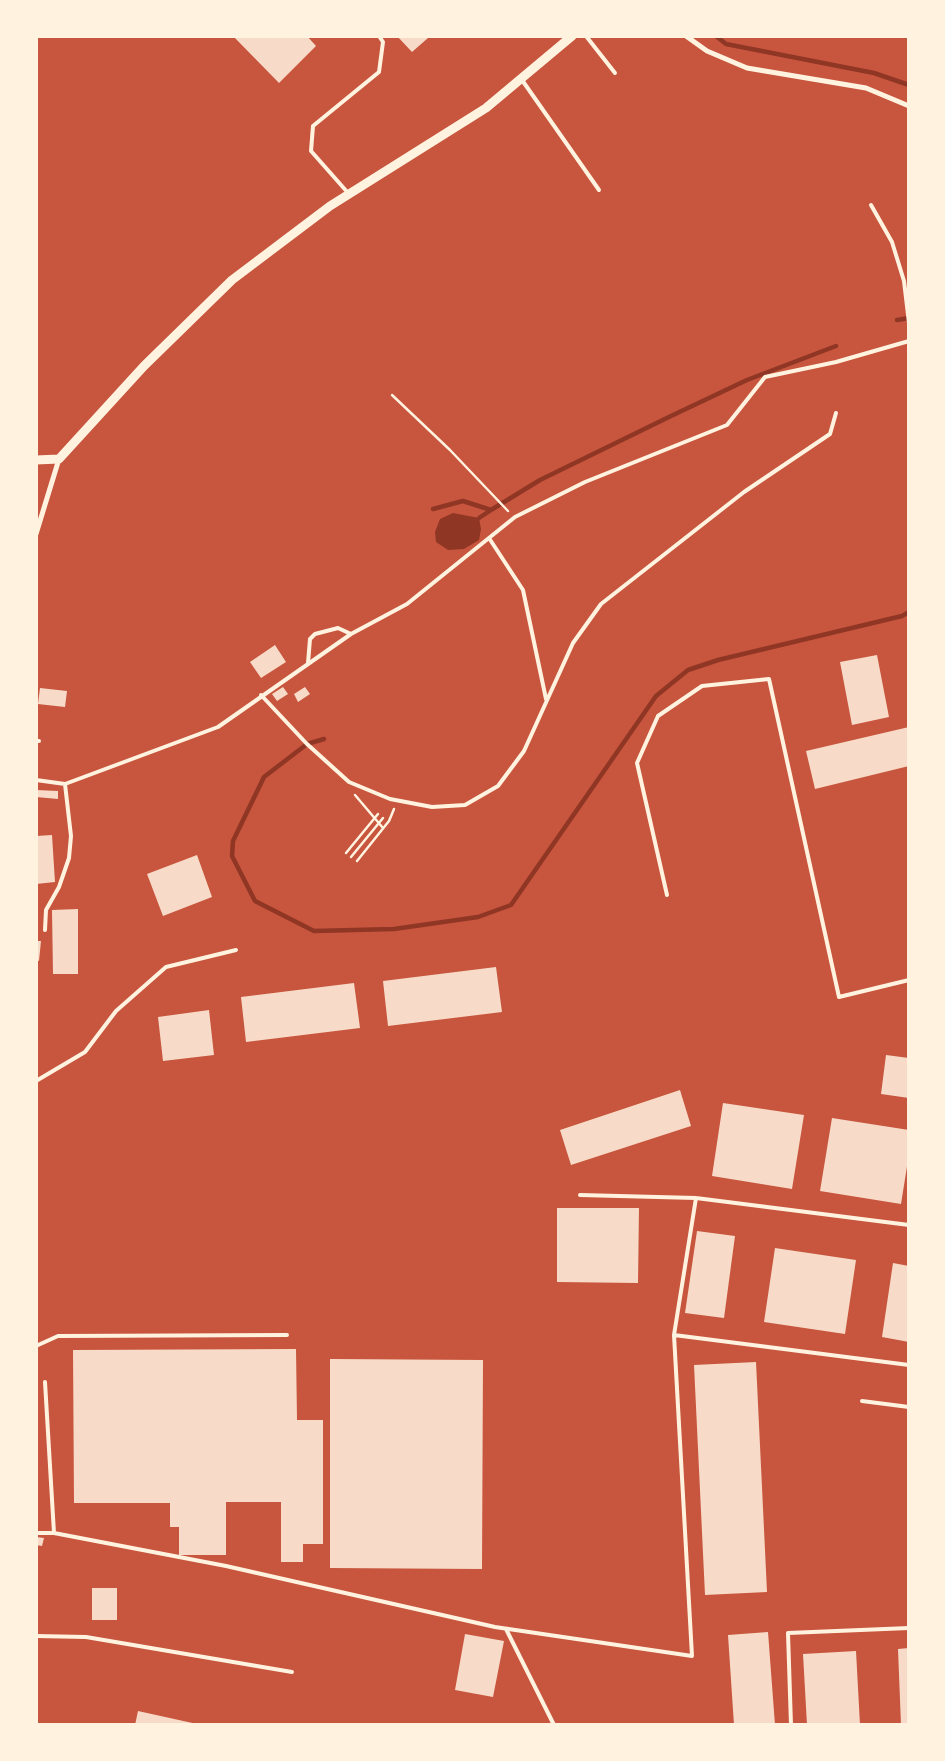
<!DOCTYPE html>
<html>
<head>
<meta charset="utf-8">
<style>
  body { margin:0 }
  #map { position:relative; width:945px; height:1761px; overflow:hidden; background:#c8553d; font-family:"Fira Sans",sans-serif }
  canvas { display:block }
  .frame { position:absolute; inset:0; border:38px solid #fff3e0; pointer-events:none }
</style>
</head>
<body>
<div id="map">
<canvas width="945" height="1761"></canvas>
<div class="frame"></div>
</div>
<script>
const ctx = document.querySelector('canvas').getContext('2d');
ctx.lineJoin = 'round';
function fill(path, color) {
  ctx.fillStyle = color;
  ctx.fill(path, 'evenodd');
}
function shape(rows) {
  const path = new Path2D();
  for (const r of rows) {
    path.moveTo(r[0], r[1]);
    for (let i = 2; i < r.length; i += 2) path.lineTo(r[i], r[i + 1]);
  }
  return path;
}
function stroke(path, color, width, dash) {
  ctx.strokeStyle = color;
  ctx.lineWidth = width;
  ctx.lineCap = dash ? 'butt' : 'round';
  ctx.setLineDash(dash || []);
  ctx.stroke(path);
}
fill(shape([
  [453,513,479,518,481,529,479,540,464,549,448,550,436,542,435,532,440,519]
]), '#8f3625');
stroke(shape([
  [716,36,726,44,874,73,909,85],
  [897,320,909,318],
  [433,509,463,501,491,510,540,480,671,416,747,380,836,346],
  [479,518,491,510],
  [324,739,307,744,264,777,233,841,232,856,255,901,314,931,394,929,478,917,511,905,656,696,688,670,718,660,902,616,909,612]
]), '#8f3625', 4.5);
fill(shape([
  [233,36,307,36,316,46,279,83],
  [397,36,426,36,428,38,412,52],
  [275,645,286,662,261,678,250,662],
  [877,655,889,717,852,725,840,662],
  [283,687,288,694,277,701,272,694],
  [305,687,310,694,298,702,294,694],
  [40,688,67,691,65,707,38,704],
  [909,727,909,766,815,789,806,751],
  [36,790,58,791,58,799,36,797],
  [52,835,55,882,36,884,36,836],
  [197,855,212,897,163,916,147,874],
  [78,909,78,974,53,974,52,910],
  [36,941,41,941,39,961,36,960],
  [496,967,502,1012,388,1026,383,981],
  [354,983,360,1028,246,1042,241,997],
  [209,1010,214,1055,163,1061,158,1017],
  [886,1055,909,1058,909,1098,881,1094],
  [680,1090,691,1126,571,1165,560,1130],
  [723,1103,804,1115,792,1189,712,1176],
  [832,1118,909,1130,909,1154,901,1204,820,1191],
  [557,1208,639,1208,638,1283,557,1282],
  [697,1231,735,1236,724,1318,685,1313],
  [775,1248,856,1260,845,1334,764,1322],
  [893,1263,909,1266,909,1342,882,1337],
  [296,1349,297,1420,323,1420,323,1544,303,1544,303,1562,281,1562,281,1502,226,1502,226,1555,179,1555,179,1527,170,1527,170,1503,74,1503,73,1350],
  [330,1359,483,1360,482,1569,330,1568],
  [756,1362,767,1592,705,1595,694,1365],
  [36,1537,44,1538,42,1546,36,1545],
  [92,1588,117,1588,117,1620,92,1620],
  [768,1632,775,1725,734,1725,728,1635],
  [465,1634,504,1641,493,1697,455,1690],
  [909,1648,909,1725,901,1725,898,1649],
  [856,1651,860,1725,807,1725,803,1654],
  [138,1711,197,1724,197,1725,135,1725]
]), '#f7dbc8');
stroke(shape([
  [392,395,450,450,508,511],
  [355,795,383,828],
  [346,853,378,814],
  [351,857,383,818],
  [357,861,389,821,394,809]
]), '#fff3e0', 2.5);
stroke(shape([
  [586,36,615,73],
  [522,80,599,190],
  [349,194,311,151,313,126,379,72,383,42,379,36],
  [871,205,892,242,904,281,909,323],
  [489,538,523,590,546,699],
  [308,663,310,639,315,634,338,628,351,634],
  [261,695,307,744,349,782,390,799,432,807,465,805,498,786,524,751,573,643,601,604,744,492,830,434,836,413],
  [36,741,39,741],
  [36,780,65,784,218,727,351,634,407,604,515,517,585,482,727,425,765,377,836,362,909,341],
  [667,895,637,763,658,716,702,686,769,679,839,997,909,980],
  [45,930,46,910,59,887,69,858,71,836,65,784],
  [36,1081,85,1052,116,1011,166,967,236,950],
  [580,1195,696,1198,909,1225],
  [674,1335,909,1365],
  [36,1346,58,1336,287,1335],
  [862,1401,909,1407],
  [36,1533,54,1533,45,1382],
  [54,1533,226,1566,495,1627,692,1656,674,1335,696,1198],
  [506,1629,554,1725],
  [36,1636,86,1637,292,1672],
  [791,1725,788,1633,909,1628]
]), '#fff3e0', 4);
stroke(shape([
  [686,36,707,51,747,68,866,88,909,106],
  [36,534,59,459]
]), '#fff3e0', 5);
stroke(shape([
  [36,460,59,459,144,366,232,280,330,206,486,108,572,36]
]), '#fff3e0', 9);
</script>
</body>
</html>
